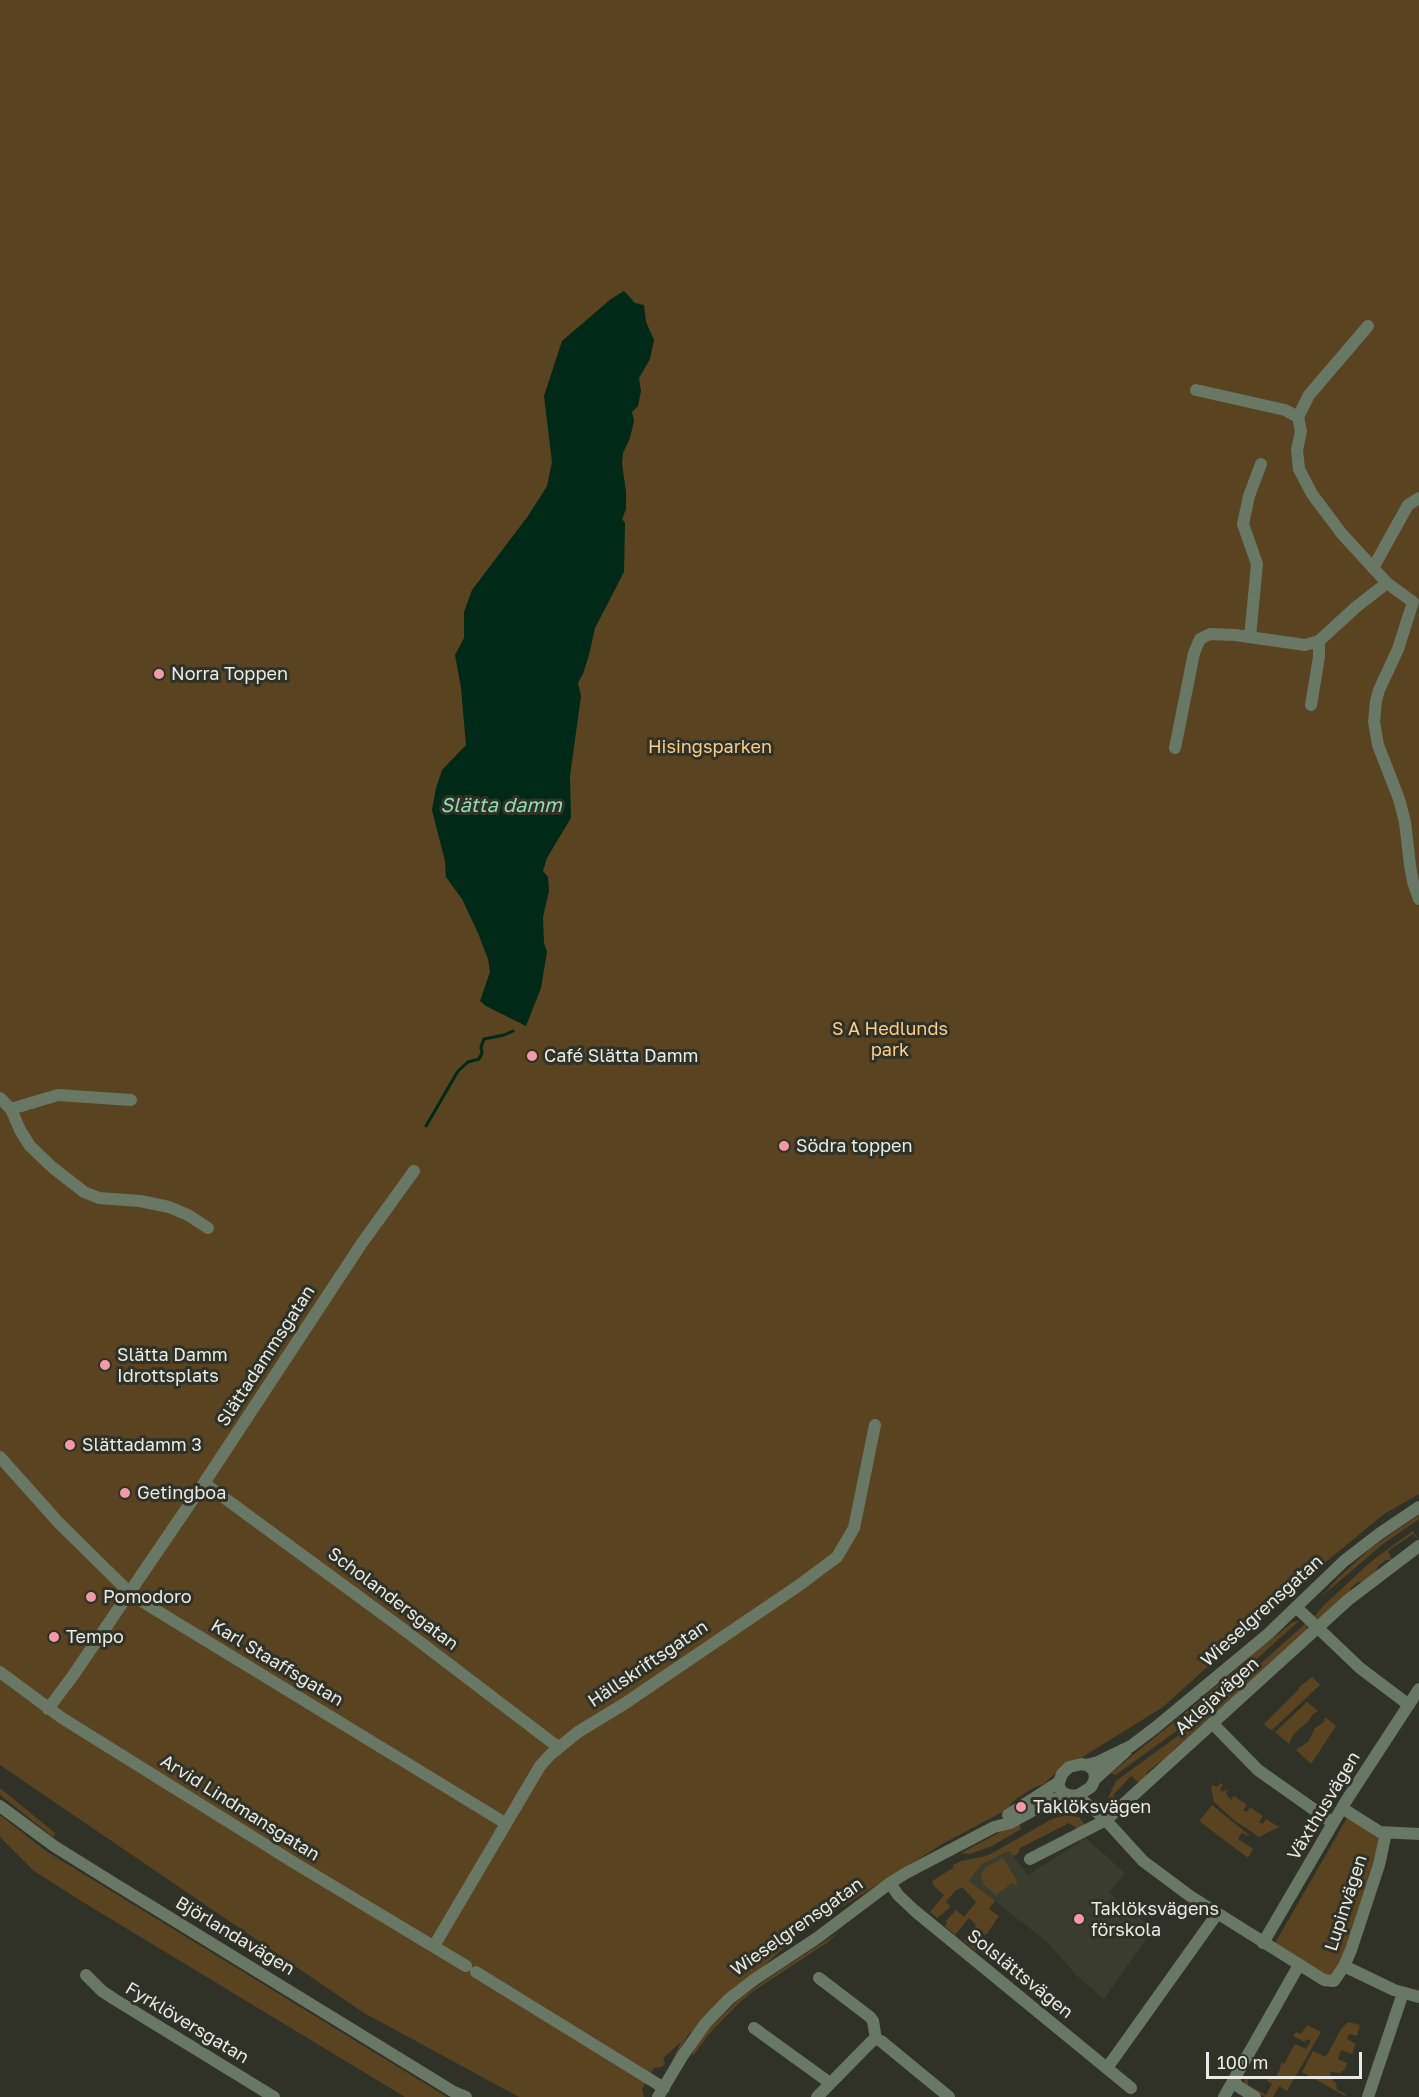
<!DOCTYPE html>
<html>
<head>
<meta charset="utf-8">
<style>
  body { margin:0 }
  #map { position:relative; width:1419px; height:2097px; overflow:hidden; background:#303228; font-family:"Golos Text",sans-serif }
  canvas { display:block }
  .scale { position:absolute; left:1206px; top:2052px; width:156px; height:27px; box-sizing:border-box; border:3px solid #e8eae3; border-top:0; padding-left:8px; font-size:18px; line-height:21px; white-space:nowrap; color:#e8eae3; -webkit-text-stroke:4px #303228; paint-order:stroke }
</style>
</head>
<body>
<div id="map">
<canvas width="1419" height="2097"></canvas>
<div class="scale">100 m</div>
</div>
<script>
const ctx = document.querySelector('canvas').getContext('2d');
ctx.lineJoin = 'round';
function fill(path, color) {
  ctx.fillStyle = color;
  ctx.fill(path, 'evenodd');
}
function shape(rows) {
  const path = new Path2D();
  for (const r of rows) {
    path.moveTo(r[0], r[1]);
    for (let i = 2; i < r.length; i += 2) path.lineTo(r[i], r[i + 1]);
  }
  return path;
}
function stroke(path, color, width, dash) {
  ctx.strokeStyle = color;
  ctx.lineWidth = width;
  ctx.lineCap = dash ? 'butt' : 'round';
  ctx.setLineDash(dash || []);
  ctx.stroke(path);
}
function write(font, color, halo, rows, align = 'center') {
  ctx.font = font + ' "Golos Text",sans-serif';
  ctx.lineWidth = 6;
  ctx.setLineDash([]);
  ctx.textBaseline = 'middle';
  ctx.strokeStyle = halo;
  ctx.fillStyle = color;
  for (const [text, x, y, turn = 0] of rows) {
    ctx.save();
    ctx.translate(x, y);
    ctx.rotate((+turn || 0) * Math.PI / 180);
    ctx.textAlign = isNaN(turn) ? turn : align;
    if (halo) ctx.strokeText(text, 0, 0);
    ctx.fillText(text, 0, 0);
    ctx.restore();
  }
}
fill(shape([
  [1086,1838,1125,1873,1109,1893,1153,1929,1104,1999,1077,1976,1047,1942,969,1881,982,1864,1009,1851,1028,1875]
]), '#3a3d2d');
fill(shape([
  [0,0,1419,0,1419,1494,1384,1514,1298,1585,1163,1707,1052,1776,1044,1784,1033,1788,1013,1801,1008,1809,944,1843,800,1933,688,2035,670,2065,681,2042,663,2058,665,2064,661,2067,654,2068,642,2089,644,2097,519,2097,364,2013,0,1765],
  [1419,1515,1419,1519,1383,1544,1321,1597,1339,1577,1371,1548],
  [1413,1531,1419,1541,1413,1534,1388,1551,1392,1560,1386,1560,1378,1566,1376,1572,1363,1582,1358,1582,1351,1588,1349,1594,1320,1619,1314,1617,1325,1604,1374,1559],
  [1299,1621,1175,1732,1117,1774,1115,1775,1111,1773,1197,1703,1253,1654,1293,1622],
  [1306,1623,1307,1630,1286,1652,1281,1653,1170,1753,1170,1758,1166,1761,1161,1761,1147,1772,1146,1778,1139,1783,1131,1776,1113,1795,1119,1803,1116,1806,1108,1798,1116,1781,1190,1727],
  [1312,1677,1320,1685,1272,1730,1268,1728,1264,1724,1299,1689,1299,1687],
  [1307,1702,1318,1711,1313,1714,1307,1723,1299,1729,1292,1737,1289,1744,1275,1732],
  [1325,1717,1336,1726,1311,1764,1296,1750,1308,1742,1315,1728,1324,1722],
  [1221,1783,1223,1784,1220,1789,1222,1792,1228,1789,1226,1793,1228,1797,1231,1800,1234,1796,1247,1805,1243,1810,1247,1812,1250,1807,1263,1816,1259,1822,1263,1824,1266,1819,1279,1827,1259,1837,1234,1820,1214,1802,1211,1787,1213,1785,1217,1787],
  [0,1788,55,1833,53,1837,0,1795],
  [1212,1805,1249,1835,1248,1836,1242,1833,1238,1839,1253,1849,1248,1858,1199,1821],
  [0,1815,46,1851,447,2097,405,2097,86,1904,34,1871,0,1837],
  [1066,1815,1079,1817,1085,1825,1078,1829,1069,1823,1020,1848,1018,1854,1013,1856,1009,1851,982,1864,969,1881,995,1901,989,1909,999,1916,986,1935,981,1932,975,1940,981,1945,976,1951,964,1941,976,1925,969,1918,955,1935,945,1926,947,1923,946,1921,956,1910,964,1917,976,1902,962,1887,955,1891,946,1902,950,1906,948,1909,937,1918,930,1912,944,1895,934,1886,932,1881,953,1868,953,1865,961,1861,981,1857,991,1854,1052,1819],
  [1347,1818,1379,1837,1380,1844,1368,1892,1335,1974,1329,1976,1274,1945],
  [1019,1822,1021,1829,992,1846,970,1854,961,1853],
  [1003,1858,1017,1881,1016,1886,1012,1883,996,1895,983,1884,981,1873,986,1867],
  [839,1932,828,1942,752,1992,738,2004,708,2035,693,2056,693,2051,708,2030,738,2000,770,1977],
  [1348,2022,1360,2025,1357,2036,1349,2034,1347,2039,1356,2044,1352,2054,1341,2050,1338,2059,1347,2063,1344,2071,1342,2070,1341,2073,1331,2072,1330,2075,1334,2077,1333,2081,1336,2083,1337,2090,1346,2094,1345,2096,1302,2072,1313,2051,1326,2057,1341,2029],
  [1307,2025,1321,2032,1287,2091,1279,2086,1273,2097,1265,2097,1243,2084,1247,2077,1248,2085,1266,2095,1272,2084,1267,2081,1269,2077,1274,2080,1280,2069,1281,2063,1284,2064,1295,2044,1306,2049,1311,2041,1306,2039,1304,2042,1293,2036,1296,2032,1301,2034]
]), '#5a4320');
fill(shape([
  [624,291,635,303,644,305,646,322,654,340,650,359,639,378,641,391,638,406,632,412,634,421,630,438,623,453,622,463,626,492,626,509,622,519,625,523,624,572,595,628,589,655,583,674,578,683,581,696,570,776,571,818,547,858,543,871,548,877,549,891,543,917,544,943,547,952,541,988,526,1026,486,1006,480,1001,490,972,488,959,478,933,462,899,446,877,445,861,432,810,436,788,442,770,466,745,461,688,455,655,464,638,464,612,472,590,528,516,547,486,552,462,544,396,562,341,611,299]
]), '#002917');
stroke(shape([
  [426,1126,458,1071,468,1062,479,1059,482,1053,481,1047,484,1039,504,1035,513,1031]
]), '#002917', 3);
stroke(shape([
  [1196,390,1285,410,1298,417,1301,431,1297,450,1299,469,1312,494,1342,534,1387,583,1413,602,1398,649,1379,690,1376,701,1374,722,1378,745,1399,799,1405,822,1410,865,1413,882,1419,899],
  [1298,417,1309,395,1368,326],
  [1373,568,1408,505,1419,498],
  [1250,637,1257,564,1243,524,1249,496,1261,464],
  [1311,705,1319,657,1319,641],
  [1175,748,1194,653,1200,639,1210,634,1235,635,1305,645,1319,641,1356,607,1387,583],
  [0,1098,11,1109,20,1130,30,1146,52,1167,84,1192,99,1198,140,1201,169,1207,188,1215,208,1228],
  [11,1109,58,1095,131,1100],
  [0,1457,58,1522,129,1592,151,1607,505,1823],
  [204,1483,403,1629,558,1747],
  [1296,1607,1360,1668,1409,1705],
  [0,1672,62,1718,293,1862,466,1966],
  [48,1709,72,1677,204,1483,362,1243,414,1171],
  [1213,1724,1258,1770,1333,1823],
  [1082,1764,1089,1766,1094,1771,1095,1779,1091,1787,1077,1796,1068,1795,1062,1792,1058,1785,1062,1774,1069,1767,1082,1764],
  [1086,1765,1098,1762,1131,1746,1156,1727,1268,1634,1344,1561,1379,1534,1419,1507],
  [1095,1779,1126,1751],
  [1077,1796,1102,1816,1143,1861,1190,1896,1324,1980,1334,1981,1344,1966,1351,1950,1379,1865,1386,1833],
  [0,1806,54,1846,115,1884,454,2092,466,2097],
  [1342,1808,1380,1832,1419,1834],
  [1008,1815,1059,1782],
  [1030,1859,1106,1820,1348,1600,1419,1546],
  [890,1883,898,1895,915,1911,1131,2088],
  [1263,1943,1346,1801,1419,1689],
  [434,1946,540,1766,551,1754,578,1732,624,1704,798,1586,837,1557,854,1528,875,1425],
  [1344,1966,1394,1990,1419,1997],
  [476,1972,664,2088],
  [86,1975,102,1991,114,1999,274,2097],
  [819,1978,870,2017,873,2021,876,2039],
  [754,2028,830,2083],
  [1107,2068,1217,1914],
  [1234,2081,1239,2087,1255,2097],
  [658,2097,683,2055,705,2024,729,1999,755,1979,817,1938,890,1883,906,1873,994,1827,1010,1823,1052,1800,1068,1795],
  [817,2097,872,2041,876,2039,881,2041,949,2097],
  [1224,2097,1299,1965],
  [1368,2097,1403,1993]
]), '#697765', 12);
for (const [x, y, r, color] of [
  [159,674,6,"#f49aa5"],
  [532,1056,6,"#f49aa5"],
  [784,1146,6,"#f49aa5"],
  [105,1365,6,"#f49aa5"],
  [70,1445,6,"#f49aa5"],
  [125,1493,6,"#f49aa5"],
  [91,1597,6,"#f49aa5"],
  [54,1637,6,"#f49aa5"],
  [1021,1807,6,"#f49aa5"],
  [1079,1919,6,"#f49aa5"]
]) {
  const dot = new Path2D();
  dot.arc(x, y, r, 0, 2 * Math.PI);
  ctx.fillStyle = color;
  ctx.fill(dot);
  stroke(dot, '#303228', 2);
}
write('18px', '#e8eae3', '#303228', [
  ["Norra Toppen",171,674],
  ["Café Slätta Damm",544,1056],
  ["Södra toppen",796,1146],
  ["Slätta Damm",117,1355],
  ["Idrottsplats",117,1376],
  ["Slättadamm 3",82,1445],
  ["Getingboa",137,1493],
  ["Pomodoro",103,1597],
  ["Tempo",66,1637],
  ["Taklöksvägen",1033,1807],
  ["Taklöksvägens",1091,1909],
  ["förskola",1091,1930]
], 'left');
write('18px', '#fccc88', '#303228', [
  ["Hisingsparken",710,747],
  ["S A Hedlunds",890,1029],
  ["park",890,1050]
]);
write('18px', '#e8eae3', '#303228', [
  ["Slättadammsgatan",266,1356,-57],
  ["Scholandersgatan",393,1599,37],
  ["Wieselgrensgatan",1262,1611,-42],
  ["Karl Staaffsgatan",277,1663,31],
  ["Hällskriftsgatan",648,1664,-34],
  ["Aklejavägen",1217,1696,-42],
  ["Växthusvägen",1324,1806,-59],
  ["Arvid Lindmansgatan",240,1808,32],
  ["Lupinvägen",1346,1903,-72],
  ["Wieselgrensgatan",797,1927,-35],
  ["Björlandavägen",235,1936,31],
  ["Solslättsvägen",1020,1974,39],
  ["Fyrklöversgatan",187,2023,31]
]);
write('italic 20px', '#8cddb3', '#303228', [
  ["Slätta damm",501,806]
]);
</script>
</body>
</html>
